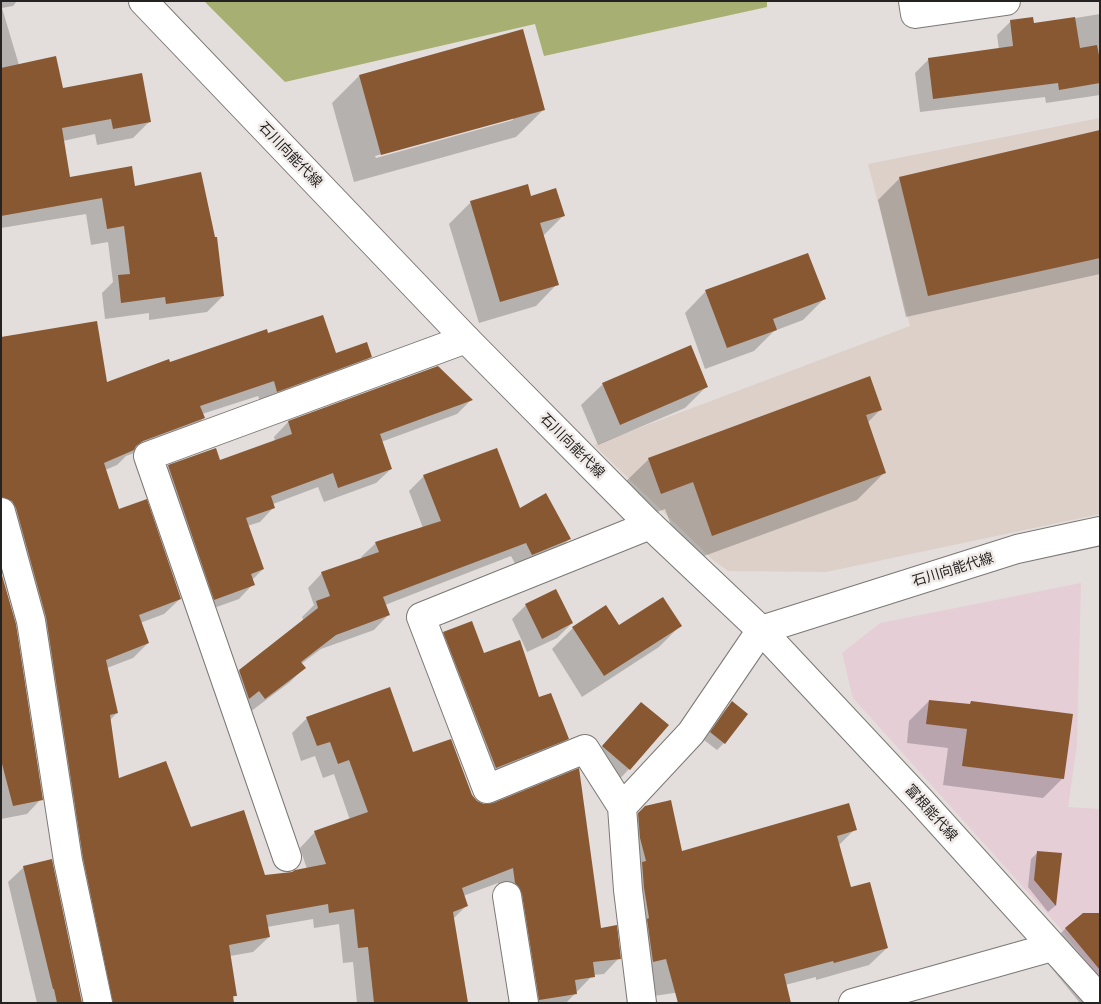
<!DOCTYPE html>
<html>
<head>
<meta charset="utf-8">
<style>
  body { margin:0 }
  #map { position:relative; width:1101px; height:1004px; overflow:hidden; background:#e3dedb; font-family:"PT Sans",sans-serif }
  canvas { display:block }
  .frame { position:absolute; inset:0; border:2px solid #252322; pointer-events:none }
</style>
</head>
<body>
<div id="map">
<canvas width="1101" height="1004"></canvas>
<div class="frame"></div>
</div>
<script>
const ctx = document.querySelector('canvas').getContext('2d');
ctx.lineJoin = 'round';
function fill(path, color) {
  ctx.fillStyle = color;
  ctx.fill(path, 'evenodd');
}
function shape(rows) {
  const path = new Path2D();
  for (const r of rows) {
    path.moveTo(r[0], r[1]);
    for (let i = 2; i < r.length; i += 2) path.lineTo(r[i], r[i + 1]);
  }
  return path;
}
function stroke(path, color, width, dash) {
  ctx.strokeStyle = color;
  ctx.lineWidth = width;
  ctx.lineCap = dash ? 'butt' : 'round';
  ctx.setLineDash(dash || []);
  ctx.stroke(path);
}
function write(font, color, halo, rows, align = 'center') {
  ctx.font = font + ' "PT Sans","Noto Sans JP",sans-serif';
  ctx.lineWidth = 5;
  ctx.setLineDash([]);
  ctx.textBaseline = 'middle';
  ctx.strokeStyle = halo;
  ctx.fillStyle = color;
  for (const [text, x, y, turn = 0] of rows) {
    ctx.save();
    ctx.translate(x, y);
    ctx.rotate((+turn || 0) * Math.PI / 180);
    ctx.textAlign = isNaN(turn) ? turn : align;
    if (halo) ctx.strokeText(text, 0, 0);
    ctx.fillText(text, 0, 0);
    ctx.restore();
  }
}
fill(shape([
  [1100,118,1100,514,826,572,728,571,713,560,594,445,910,326,868,164]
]), '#dcd0c8');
fill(shape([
  [1081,583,1077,745,1068,807,1100,809,1100,978,1060,928,853,698,842,653,880,623]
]), '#e6ced7');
fill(shape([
  [204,1,767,1,767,7,544,56,535,24,285,82]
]), '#a8af73');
fill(shape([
  [1,1,17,1,13,6,2,8,19,65,63,89,150,121,133,138,97,145,95,134,63,141,69,178,134,188,223,296,207,312,149,320,149,313,105,319,102,293,113,282,108,242,91,245,86,214,1,228],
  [1100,14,1100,95,1046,103,1045,97,920,112,915,73,929,59,999,50,997,35,1011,21,1033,25],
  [359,76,543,110,516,137,354,182,332,103],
  [513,118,513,120,376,158,375,156],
  [1100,132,1100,274,906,317,878,200,900,178],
  [531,197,563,216,543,236,557,284,536,306,479,323,449,224,471,202],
  [706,291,824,299,803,320,774,331,754,351,705,369,685,313],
  [268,335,336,355,370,357,355,372,262,406,258,396,202,414,204,418,188,433,126,456,117,465,105,470,118,511,180,599,164,614,140,623,148,643,133,658,107,668,117,713,109,721,118,780,264,877,292,873,307,869,300,848,315,832,350,820,334,774,323,778,315,756,301,761,292,733,307,718,412,754,471,795,600,930,619,958,604,974,593,975,566,1003,522,1003,500,898,498,883,463,896,467,905,453,919,468,1003,357,1003,353,962,343,963,339,924,314,928,313,919,267,927,269,937,253,952,230,956,236,995,232,999,233,1003,96,1003,1,528,1,338,106,384],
  [437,368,471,400,457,414,381,442,391,469,376,483,324,502,318,487,273,504,274,507,260,522,247,526,263,569,252,580,253,584,239,599,200,613,154,481,168,466,215,449,220,462,275,441,274,437,288,422],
  [603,384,707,386,685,408,598,445,581,405],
  [881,409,867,423,885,472,857,500,685,563,665,509,634,521,621,486,649,459],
  [424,476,519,509,569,539,555,554,518,569,511,556,385,605,388,615,374,630,321,649,301,664,304,668,290,682,250,712,225,685,239,671,304,621,302,617,314,605,308,588,322,573,362,559,361,557,376,543,423,528,409,491],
  [1,576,41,799,27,814,1,819],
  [526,605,572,623,557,638,527,652,512,619],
  [680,626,659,647,582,697,552,649,573,628],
  [444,633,483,655,538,698,567,739,553,752,482,781,430,647],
  [929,701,1063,778,1043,798,943,785,948,748,907,743,909,721],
  [732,703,724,743,717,750,704,740,725,710],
  [627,718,629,769,615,784,589,761],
  [645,807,681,852,855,829,838,846,851,889,887,948,869,965,816,980,816,977,785,985,733,984,654,996,621,831],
  [1038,852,1060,854,1055,906,1048,912,1028,887,1031,859],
  [24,867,81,1003,37,1003,8,882],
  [1100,914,1100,1003,1080,1003,1040,954,1066,928]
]), '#0003');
fill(shape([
  [1033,17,1034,23,1075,17,1080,48,1097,45,1100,60,1100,83,1059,90,1058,83,933,99,928,58,1013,46,1010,20],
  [523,29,545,110,381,155,359,75],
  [56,56,63,88,142,73,151,122,113,129,111,119,62,128,70,177,132,166,135,186,201,172,215,237,217,237,224,296,166,304,165,297,121,303,118,275,130,274,124,226,107,229,102,198,1,216,1,68],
  [1100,130,1100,258,928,296,899,177],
  [528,184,531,196,556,188,565,216,540,223,559,285,500,302,470,201],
  [808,253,826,299,773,319,777,330,727,348,705,290],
  [323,315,336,353,367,342,372,357,277,392,274,381,200,406,205,418,143,441,136,446,134,450,104,463,119,509,147,499,181,599,139,615,149,643,106,660,118,713,110,715,119,778,166,761,191,827,244,810,265,875,292,872,295,870,326,864,314,831,368,812,349,760,338,764,330,742,317,746,306,717,390,687,413,752,451,739,472,795,477,801,484,804,493,803,579,768,601,928,617,925,621,959,593,962,595,977,575,980,577,994,539,1000,522,894,519,887,515,883,513,868,462,888,468,906,453,912,468,1003,374,1003,368,947,358,948,354,909,329,913,328,904,266,915,270,937,229,945,237,996,233,996,234,1003,113,1003,83,858,46,617,16,508,12,501,1,497,1,337,97,321,107,382,169,359,170,362,267,329,268,333],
  [691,345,708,387,620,425,602,383],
  [438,366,473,400,380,434,392,469,338,488,333,473,271,496,275,508,246,518,264,569,251,574,255,585,214,600,168,465,216,448,220,460,292,434,288,421],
  [870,376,882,410,866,415,886,473,712,536,693,482,661,494,648,458],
  [497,448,520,508,546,493,571,539,532,555,526,543,383,597,390,615,336,635,301,662,306,668,265,699,259,691,249,699,239,670,318,608,316,601,330,596,321,572,379,552,375,542,441,521,423,475],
  [1,572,16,624,43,800,13,806,1,760],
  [556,589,573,623,542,639,525,604],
  [663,597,682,626,604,676,572,627,606,605,619,625],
  [472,621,484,653,520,640,539,697,551,693,569,739,496,768,443,632],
  [929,700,970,704,971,701,1073,714,1064,779,962,766,967,729,926,724],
  [732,701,748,714,725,744,710,732],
  [641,702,669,725,630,770,602,746],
  [671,800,682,851,849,803,857,830,837,836,851,887,870,882,888,948,834,963,833,961,784,974,791,1003,678,1003,666,959,653,962,647,919,649,918,644,888,642,862,646,861,640,838,638,813,645,806],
  [1037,851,1062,853,1056,906,1034,880],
  [52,859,53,864,82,1003,57,1003,54,989,53,989,23,866],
  [1083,913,1100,913,1100,970,1065,928]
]), '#885833');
const minor = shape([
  [913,1,915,14,1006,1],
  [1,512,31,621,68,861,98,1003],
  [622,807,585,749,487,789,421,617,650,525],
  [287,857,148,456,466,339],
  [507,896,524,1003],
  [642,1003,628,890,622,807,691,733,761,630],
  [853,1003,1052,947]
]);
const major = shape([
  [143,1,466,339,650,525,761,630,920,800,1100,999],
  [761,630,1017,549,1100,531]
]);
stroke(minor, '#7b7774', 30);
stroke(major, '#7b7774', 30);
stroke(minor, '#fff', 28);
stroke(major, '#fff', 28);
write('14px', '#252322', '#f0ebe8', [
  ["石川向能代線",290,155,46],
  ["石川向能代線",572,446,45],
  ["石川向能代線",953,570,-17],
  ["富根能代線",931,813,48]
]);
</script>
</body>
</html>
